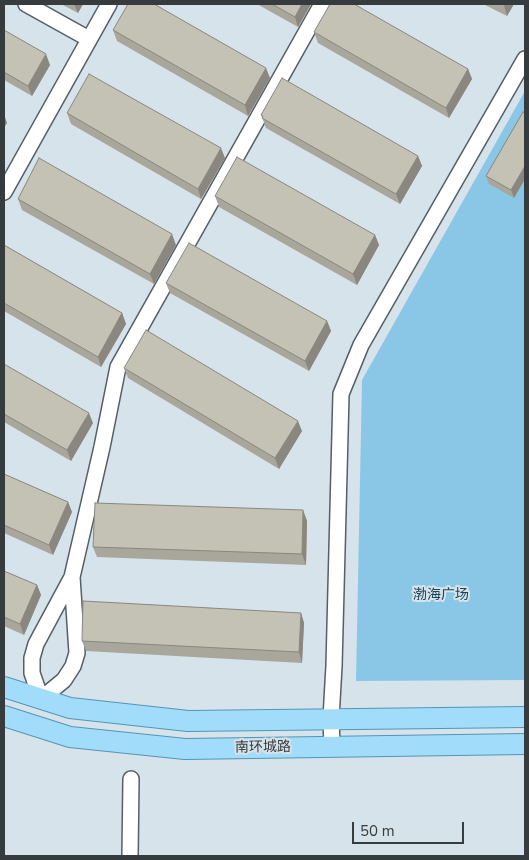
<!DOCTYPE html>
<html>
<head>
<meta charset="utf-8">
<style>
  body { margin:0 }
  #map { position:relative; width:529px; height:860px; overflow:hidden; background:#d6e3ea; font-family:"Nunito Sans",sans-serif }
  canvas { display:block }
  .frame { position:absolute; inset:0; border:5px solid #363b3e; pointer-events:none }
  .scale { position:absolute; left:352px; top:822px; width:112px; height:22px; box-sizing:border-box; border:2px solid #363b3e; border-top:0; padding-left:6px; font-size:15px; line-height:18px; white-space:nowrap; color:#363b3e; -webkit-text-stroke:4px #d6e3ea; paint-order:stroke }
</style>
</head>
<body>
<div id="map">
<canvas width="529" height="860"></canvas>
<div class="frame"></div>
<div class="scale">50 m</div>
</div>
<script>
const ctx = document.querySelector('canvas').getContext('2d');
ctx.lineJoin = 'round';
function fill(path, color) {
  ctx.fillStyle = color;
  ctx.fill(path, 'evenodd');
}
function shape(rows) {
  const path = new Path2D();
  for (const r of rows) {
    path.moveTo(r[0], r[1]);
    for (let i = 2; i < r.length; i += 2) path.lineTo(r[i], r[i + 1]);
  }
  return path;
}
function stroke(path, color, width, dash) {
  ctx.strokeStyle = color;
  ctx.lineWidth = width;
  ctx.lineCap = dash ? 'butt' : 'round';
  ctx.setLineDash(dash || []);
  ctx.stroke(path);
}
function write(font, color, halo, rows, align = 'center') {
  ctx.font = font + ' "Nunito Sans","Noto Sans SC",sans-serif';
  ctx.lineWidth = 4;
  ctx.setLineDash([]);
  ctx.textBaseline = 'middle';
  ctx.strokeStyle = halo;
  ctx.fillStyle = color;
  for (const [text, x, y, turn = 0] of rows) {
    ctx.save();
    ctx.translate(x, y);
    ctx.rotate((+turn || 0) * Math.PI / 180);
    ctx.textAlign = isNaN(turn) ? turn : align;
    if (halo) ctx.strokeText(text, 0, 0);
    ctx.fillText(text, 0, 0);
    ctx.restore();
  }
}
fill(shape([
  [525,91,525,680,356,681,362,380]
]), '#8ac7e7');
const minor = shape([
  [26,4,89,39],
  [4,192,109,4],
  [72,577,77,653,73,666,64,680,41,699,32,673,32,658,36,644,72,577,102,447,118,367,322,4],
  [332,747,331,718,334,666,341,394,361,345,525,59],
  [130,856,131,779]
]);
const major = shape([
  [4,687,70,708,188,721,525,717],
  [4,716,70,737,185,749,525,744]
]);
stroke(minor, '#545f66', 18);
stroke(major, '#5395b6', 22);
stroke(minor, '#fff', 15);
stroke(major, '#a1ddfa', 20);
fill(shape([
  [61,4,83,4,78,13],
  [257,4,311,4,298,27],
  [483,4,514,4,507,16],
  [4,30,50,65,32,96,4,80],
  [113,30,270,78,248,116,117,41],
  [314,32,468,69,472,79,449,118,318,43],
  [67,113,225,158,201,199,71,124],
  [525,113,525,179,514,198,489,184,486,176],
  [261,115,418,156,422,166,400,204,266,128],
  [215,196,375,235,379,245,357,285,219,207],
  [18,199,176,245,154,284,22,210],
  [4,245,122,313,126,324,101,367,4,311],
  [166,283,327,321,331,331,309,371,170,293],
  [4,364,93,423,71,461,4,422],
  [124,368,302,431,279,469,128,378],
  [4,474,68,502,72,512,53,555,4,533],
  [303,510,307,521,306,565,97,557,93,547],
  [4,571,37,585,41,595,24,635,4,626],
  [301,613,304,623,302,663,86,651,82,641]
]), '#a9a69c');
fill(shape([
  [74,4,83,4,78,13],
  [302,4,311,4,298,27,295,17],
  [504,4,514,4,507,16,504,5],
  [46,54,50,65,32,96,28,86],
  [266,68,270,78,248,116,245,105],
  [468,69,472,79,449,118,446,108],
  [4,114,7,123,4,128],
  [221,148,225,158,201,199,198,189],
  [418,156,422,166,400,204,396,194],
  [525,166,525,179,514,198,511,190],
  [172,234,176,245,154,284,150,274],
  [375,235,379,245,357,285,353,274],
  [122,313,126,324,101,367,98,357],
  [327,321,331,331,309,371,305,361],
  [89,413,93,423,71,461,67,450],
  [298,421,302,431,279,469,275,458],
  [68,502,72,512,53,555,49,545],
  [303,510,307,521,306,565,302,554],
  [37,585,41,595,24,635,20,624],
  [301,613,304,623,302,663,299,652]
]), '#89877f');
const building = shape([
  [128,4,154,4,266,68,245,105,113,30,128,4],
  [272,4,302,4,295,17,272,4],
  [330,4,354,4,468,69,446,108,314,32,330,4],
  [4,30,46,54,28,86,4,72,4,30],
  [89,74,221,148,198,189,67,113,89,74],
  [282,78,418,156,396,194,262,118,263,116,261,115,282,78],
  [523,112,525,113,525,166,511,190,486,176,523,112],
  [237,157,375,235,353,274,215,196,237,157],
  [39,158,172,234,150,274,18,199,39,158],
  [189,243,327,321,305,361,166,283,189,243],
  [4,245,122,313,98,357,4,303,4,245],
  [146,330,298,421,275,458,124,368,146,330],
  [4,364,89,413,67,450,4,414,4,364],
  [4,474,68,502,49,545,4,525,4,474],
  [95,503,303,510,302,554,93,547,95,503],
  [4,571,37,585,20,624,4,617,4,571],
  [83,601,301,613,299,652,82,641,83,601]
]);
fill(building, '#c4c1b5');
stroke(building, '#89877f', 1);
write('14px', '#194357', '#d6e3ea', [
  ["渤海广场",441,596]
]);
write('14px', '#363b3e', '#d6e3ea', [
  ["南环城路",263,748,-1]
]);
</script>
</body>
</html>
